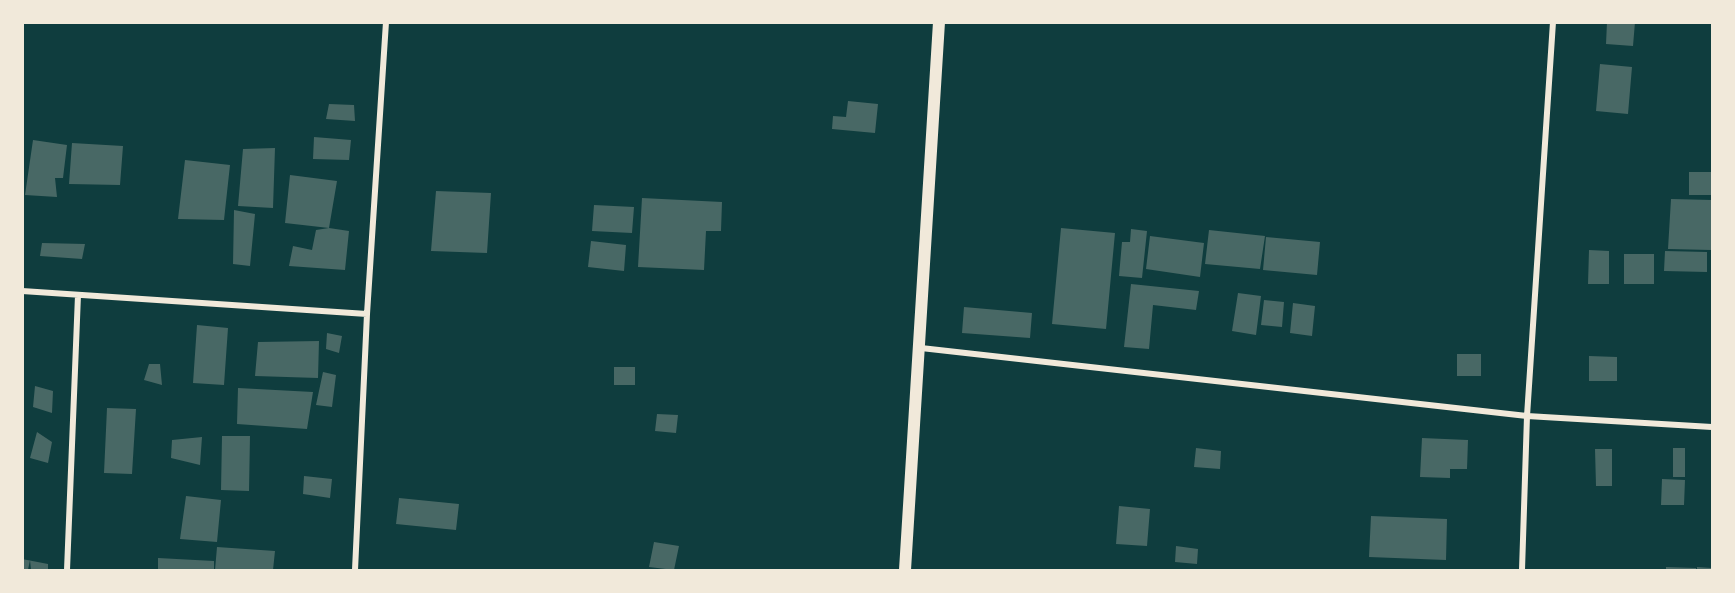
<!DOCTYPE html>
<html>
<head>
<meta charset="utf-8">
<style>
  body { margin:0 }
  #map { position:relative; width:1735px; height:593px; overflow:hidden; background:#0f3d3e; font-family:Mulish,sans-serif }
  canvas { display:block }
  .frame { position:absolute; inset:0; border:24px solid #f1e9da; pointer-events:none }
</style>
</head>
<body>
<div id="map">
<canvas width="1735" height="593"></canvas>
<div class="frame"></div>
</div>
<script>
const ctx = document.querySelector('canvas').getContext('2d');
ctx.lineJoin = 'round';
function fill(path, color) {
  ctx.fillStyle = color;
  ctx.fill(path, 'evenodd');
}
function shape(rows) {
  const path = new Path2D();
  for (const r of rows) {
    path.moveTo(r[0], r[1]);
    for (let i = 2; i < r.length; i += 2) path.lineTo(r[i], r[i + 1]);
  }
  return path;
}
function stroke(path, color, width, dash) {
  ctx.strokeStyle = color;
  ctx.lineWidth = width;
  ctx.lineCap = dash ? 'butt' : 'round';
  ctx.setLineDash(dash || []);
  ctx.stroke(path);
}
fill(shape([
  [1607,22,1635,22,1633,46,1606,44],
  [1600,64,1632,67,1628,114,1596,111],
  [848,101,878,104,875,133,832,129,833,116,846,117],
  [329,104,354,105,355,121,326,119],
  [314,137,351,140,349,160,313,159],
  [33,140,67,145,63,178,55,178,57,197,25,195],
  [72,143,123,146,120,185,69,184],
  [275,148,273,208,238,206,243,149],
  [185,160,230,165,224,220,178,219],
  [1689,172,1712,172,1712,195,1689,195],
  [290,175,337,181,329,228,285,223],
  [436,191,491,193,487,253,431,251],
  [642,198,722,202,721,231,706,231,704,270,638,267],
  [1671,199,1712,200,1711,250,1668,249],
  [594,205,634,207,632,233,592,231],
  [234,210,255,214,250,266,233,264],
  [329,228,349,231,345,270,289,266,293,246,312,250,316,230],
  [1061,228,1115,233,1106,329,1052,324],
  [1131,229,1147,231,1142,278,1119,276,1122,242,1130,242],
  [1209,230,1265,236,1260,269,1205,264],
  [1150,236,1204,243,1200,277,1146,269],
  [1266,237,1320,242,1317,275,1263,270],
  [591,241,626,245,624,271,588,267],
  [42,243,85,244,82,259,40,256],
  [1589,250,1609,251,1609,284,1588,284],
  [1665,251,1707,252,1707,272,1664,271],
  [1624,254,1654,254,1654,284,1624,284],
  [1131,284,1199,291,1196,310,1153,305,1149,349,1124,347],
  [1238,293,1261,296,1256,335,1232,331],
  [1264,300,1284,302,1282,327,1261,325],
  [1293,303,1315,306,1312,336,1290,333],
  [964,307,1032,313,1030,338,962,333],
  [197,325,228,328,224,385,193,383],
  [327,333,342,336,339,353,326,349],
  [319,341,318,378,255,376,258,342],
  [1457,354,1481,354,1481,376,1457,376],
  [1589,356,1617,357,1617,381,1589,381],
  [149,364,160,364,162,385,144,380],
  [614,367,635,367,635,385,614,385],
  [323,372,336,375,332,407,316,405],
  [35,386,53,391,52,413,33,407],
  [238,388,313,392,307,429,237,424],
  [107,408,136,409,132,474,104,473],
  [657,414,678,415,676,433,655,431],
  [37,432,52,442,48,463,30,458],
  [222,436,250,436,249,491,221,490],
  [202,437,200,465,171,458,172,440],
  [1422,438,1468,440,1467,469,1450,469,1450,478,1420,477],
  [1196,448,1221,451,1220,469,1194,467],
  [1673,448,1685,448,1685,477,1673,477],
  [1595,449,1612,449,1612,486,1596,486],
  [304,476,332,479,330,498,303,494],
  [1662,479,1685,480,1684,505,1661,505],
  [186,496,221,500,217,542,180,539],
  [399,498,459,504,456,530,396,524],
  [1119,506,1150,509,1147,546,1116,544],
  [1371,516,1447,519,1446,560,1369,557],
  [654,542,679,546,674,570,649,567],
  [1176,546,1198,549,1197,564,1175,562],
  [217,547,275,551,273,570,215,570],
  [158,558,214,561,214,570,158,570],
  [22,559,48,564,48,570,31,570,30,560,28,570,22,570],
  [1666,567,1696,568,1696,570,1666,570],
  [1697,567,1712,568,1712,570,1697,570]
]), '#486865');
stroke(shape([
  [22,291,367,314],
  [921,348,1527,416,1712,427],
  [67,570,78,295],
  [355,570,367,314,386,22],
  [1522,570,1527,416,1553,22]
]), '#f1e9da', 6);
stroke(shape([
  [905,570,939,22]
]), '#f1e9da', 12);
</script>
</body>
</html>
